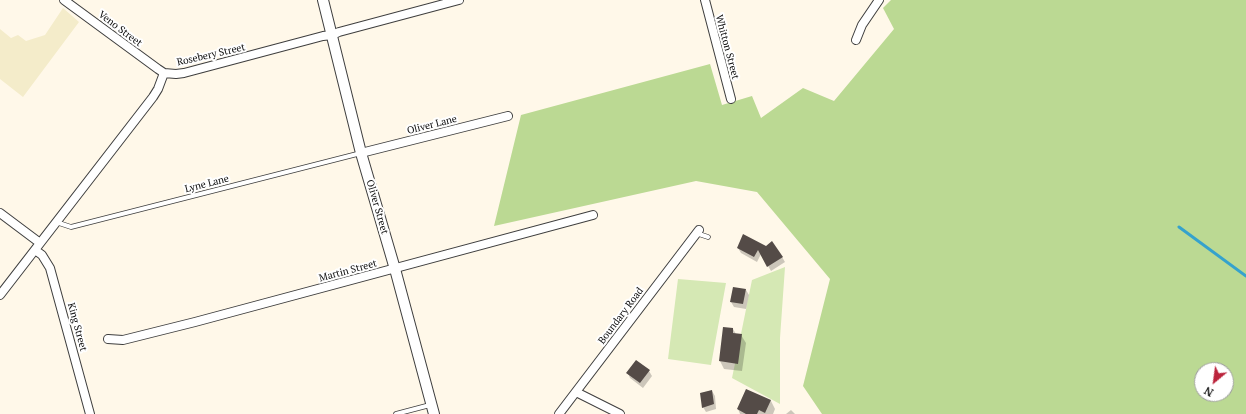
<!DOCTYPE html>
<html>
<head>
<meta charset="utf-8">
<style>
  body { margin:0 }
  #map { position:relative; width:1246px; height:414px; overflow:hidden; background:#fff8e9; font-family:"PT Serif",serif }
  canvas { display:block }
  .north { position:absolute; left:1194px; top:362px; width:40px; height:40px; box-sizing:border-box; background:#fff; border:1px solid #9d9d9d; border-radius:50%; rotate:209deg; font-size:11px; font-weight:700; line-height:16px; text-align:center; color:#0b0b0b }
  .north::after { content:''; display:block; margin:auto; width:14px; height:18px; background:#bb243c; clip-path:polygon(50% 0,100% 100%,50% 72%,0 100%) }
</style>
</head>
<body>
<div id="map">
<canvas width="1246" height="414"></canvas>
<div class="north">N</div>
</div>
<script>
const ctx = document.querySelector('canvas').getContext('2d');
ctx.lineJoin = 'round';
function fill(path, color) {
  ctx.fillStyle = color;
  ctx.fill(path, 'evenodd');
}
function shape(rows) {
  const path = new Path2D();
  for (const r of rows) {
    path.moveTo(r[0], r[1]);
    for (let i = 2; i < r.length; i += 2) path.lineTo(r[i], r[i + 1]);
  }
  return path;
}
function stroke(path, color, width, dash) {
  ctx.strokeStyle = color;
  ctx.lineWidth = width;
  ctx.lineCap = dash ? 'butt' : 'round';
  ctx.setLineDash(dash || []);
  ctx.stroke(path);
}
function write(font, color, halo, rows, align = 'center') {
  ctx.font = font + ' "PT Serif",serif';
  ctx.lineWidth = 4;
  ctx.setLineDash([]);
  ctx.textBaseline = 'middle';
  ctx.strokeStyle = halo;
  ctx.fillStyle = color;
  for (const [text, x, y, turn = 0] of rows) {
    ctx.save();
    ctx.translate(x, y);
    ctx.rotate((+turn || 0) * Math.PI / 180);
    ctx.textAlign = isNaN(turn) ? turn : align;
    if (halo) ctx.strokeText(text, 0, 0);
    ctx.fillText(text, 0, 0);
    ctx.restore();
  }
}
fill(shape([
  [63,8,79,22,23,97,0,79,0,29,11,38,18,35,26,41,45,35]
]), '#f4ecca');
fill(shape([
  [785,267,780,338,780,404,732,378,752,280],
  [678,279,726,283,711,365,668,359]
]), '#d5e8b4');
fill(shape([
  [891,0,1246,0,1246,414,822,414,803,386,830,279,757,192,696,181,494,226,521,115,710,64,722,105,752,96,761,118,803,88,834,101,894,29,883,8],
  [1202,370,1226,370,1226,394,1202,394]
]), '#bbd993');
fill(shape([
  [744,236,782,257,785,262,771,271,761,254,757,262,741,253,738,248],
  [746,290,749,295,746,309,734,307,731,302],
  [733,329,736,334,741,335,746,343,742,371,724,369,720,361],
  [649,371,652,376,643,388,630,378,628,373],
  [747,390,771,401,775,409,773,414,740,414,738,409],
  [712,391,715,396,716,409,706,412,703,407],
  [791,410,795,414,786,414]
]), '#0003');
stroke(shape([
  [1179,227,1246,276]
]), '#35a2cd', 3);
fill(shape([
  [743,234,766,246,772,241,783,257,767,267,758,250,754,257,737,248],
  [733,287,746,289,743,304,730,302],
  [723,327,733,328,733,333,742,334,738,364,719,361],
  [636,360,650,370,640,383,626,373],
  [746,389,771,400,765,413,759,410,757,414,746,414,737,409],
  [712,390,714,404,702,408,700,393]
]), '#544b47');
const service = shape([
  [56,222,71,227,361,153],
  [696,233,708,237],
  [396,414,430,405]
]);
const minor = shape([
  [64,0,158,69,164,73,176,74,184,73,323,36,332,35,339,32,459,0],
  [705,0,731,99],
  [856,40,862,25,879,0],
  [361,153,508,116],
  [0,213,40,243],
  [35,250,42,255,50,268,90,414],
  [0,295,153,97,158,89,164,73],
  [108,339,123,340,195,322,593,215],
  [576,392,620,414],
  [559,414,699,230]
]);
const tertiary = shape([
  [323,0,361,153,395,269,434,414]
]);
stroke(service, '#3e3e3e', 5.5);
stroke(minor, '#3e3e3e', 10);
stroke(tertiary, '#3e3e3e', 12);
stroke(service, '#fff', 4);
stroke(minor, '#fff', 8);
stroke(tertiary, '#fff', 10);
write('10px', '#0b0b0b', '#fff', [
  ["Veno Street",120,29,37],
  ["Whitton Street",727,47,75],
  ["Rosebery Street",211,55,-13],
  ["Oliver Lane",432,125,-14],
  ["Lyne Lane",207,184,-14],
  ["Oliver Street",377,207,74],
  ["Martin Street",348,271,-15],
  ["Boundary Road",621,316,-53],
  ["King Street",77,327,75]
]);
</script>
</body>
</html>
